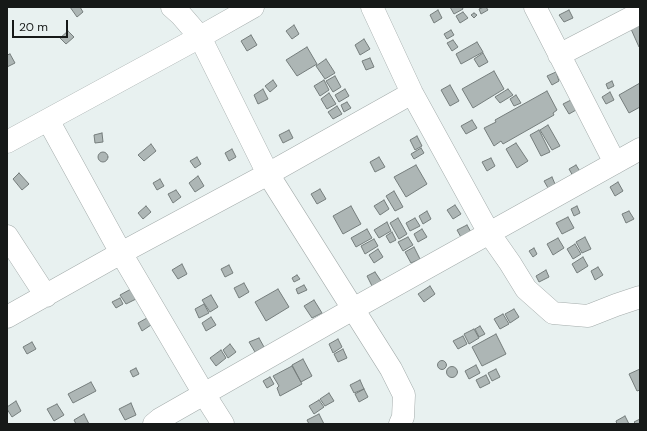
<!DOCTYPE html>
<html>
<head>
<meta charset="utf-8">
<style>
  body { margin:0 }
  #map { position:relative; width:647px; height:431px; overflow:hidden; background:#e8f1f0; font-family:"DM Sans",sans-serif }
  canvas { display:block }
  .frame { position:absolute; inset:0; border:8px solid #161918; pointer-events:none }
  .scale { position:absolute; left:12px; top:20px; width:56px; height:18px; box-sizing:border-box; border:2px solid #161918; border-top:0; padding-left:5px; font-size:12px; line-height:14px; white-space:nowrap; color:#161918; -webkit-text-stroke:3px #e8f1f0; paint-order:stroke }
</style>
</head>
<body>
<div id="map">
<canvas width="647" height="431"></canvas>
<div class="frame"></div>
<div class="scale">20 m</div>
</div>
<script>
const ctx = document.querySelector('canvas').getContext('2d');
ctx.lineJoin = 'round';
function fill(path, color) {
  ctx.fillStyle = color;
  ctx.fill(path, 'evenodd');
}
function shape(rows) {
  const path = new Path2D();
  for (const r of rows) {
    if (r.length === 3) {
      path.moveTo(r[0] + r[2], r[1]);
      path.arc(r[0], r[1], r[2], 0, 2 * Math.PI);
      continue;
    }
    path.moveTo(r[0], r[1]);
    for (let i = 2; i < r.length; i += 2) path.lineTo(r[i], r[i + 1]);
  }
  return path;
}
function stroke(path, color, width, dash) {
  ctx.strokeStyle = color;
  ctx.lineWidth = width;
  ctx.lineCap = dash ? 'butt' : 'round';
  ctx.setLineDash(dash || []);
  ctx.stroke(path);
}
const building = shape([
  [70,7,80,7,83,12,77,17,70,7],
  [450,7,462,7,463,9,454,14,450,7],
  [484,7,486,7,488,10,481,14,479,9,484,7],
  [438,10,442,18,434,23,430,15,438,10],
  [569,10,573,18,564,22,559,15,569,10],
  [463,12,468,18,460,23,456,16,463,12],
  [474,13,477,15,474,18,471,15,474,13],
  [294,25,299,34,292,39,286,31,294,25],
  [640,25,640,46,639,47,631,29,640,25],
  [451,30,454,35,447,39,444,34,451,30],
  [68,31,74,37,66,44,60,38,68,31],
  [251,35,257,45,247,51,241,41,251,35],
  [364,39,370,49,360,55,355,45,364,39],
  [453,40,458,47,452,51,447,43,453,40],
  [477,42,483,52,461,64,456,54,477,42],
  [307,47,317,64,297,76,286,60,307,47],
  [483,53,488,62,479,67,474,59,483,53],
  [10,54,15,63,7,67,7,55,10,54],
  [370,58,374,67,366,70,362,61,370,58],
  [326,59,335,73,325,79,316,66,326,59],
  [494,71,504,89,473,108,462,89,494,71],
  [556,72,559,81,552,85,547,76,556,72],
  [335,76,341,87,333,92,326,81,335,76],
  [273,80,277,86,270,92,265,86,273,80],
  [324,80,329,90,320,96,314,86,324,80],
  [612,81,614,86,608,89,606,84,612,81],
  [640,83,640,107,629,113,619,95,640,83],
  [450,85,459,101,450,106,441,90,450,85],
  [263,89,268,99,258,104,254,95,263,89],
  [345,89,349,96,339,102,335,95,345,89],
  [508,89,513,95,500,103,495,97,508,89],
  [547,91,557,110,553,113,554,115,503,144,501,141,494,146,484,128,496,122,495,120,547,91],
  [610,92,614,100,606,104,602,97,610,92],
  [329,93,336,104,327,109,321,99,329,93],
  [516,95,521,103,514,106,510,99,516,95],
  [571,100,576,110,569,114,563,104,571,100],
  [347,102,351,108,344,112,341,105,347,102],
  [337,106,342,114,333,119,328,112,337,106],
  [472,120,477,128,466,134,461,126,472,120],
  [548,125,560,146,552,150,540,130,548,125],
  [289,130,293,138,283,143,279,135,289,130],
  [539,130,550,152,541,156,530,135,539,130],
  [102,133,103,142,95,143,94,135,102,133],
  [417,136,422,146,415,150,410,140,417,136],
  [516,143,528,161,517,168,506,149,516,143],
  [151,144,156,151,144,161,138,155,151,144],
  [421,148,424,153,414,159,411,154,421,148],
  [232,149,236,157,229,161,225,153,232,149],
  [103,157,5],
  [197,157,201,164,195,168,190,161,197,157],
  [379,157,385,167,375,172,370,162,379,157],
  [491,158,495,166,487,171,482,162,491,158],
  [416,165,427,184,406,197,394,177,416,165],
  [576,165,581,173,574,178,569,169,576,165],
  [19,173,29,184,22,190,13,179,19,173],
  [198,176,204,186,195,192,189,183,198,176],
  [552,177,555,184,548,188,544,181,552,177],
  [160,179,164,186,157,190,153,183,160,179],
  [618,182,623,191,615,196,610,187,618,182],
  [320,189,326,199,317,204,311,194,320,189],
  [176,190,181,197,173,203,168,194,176,190],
  [394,191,403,207,395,211,386,196,394,191],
  [384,200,389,209,380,215,374,206,384,200],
  [455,205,461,214,453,219,447,210,455,205],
  [146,206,151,212,143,219,138,213,146,206],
  [351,206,361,224,343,234,333,216,351,206],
  [577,206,580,213,574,216,571,209,577,206],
  [427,211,431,219,423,224,419,216,427,211],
  [629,211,634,219,626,223,622,214,629,211],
  [568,217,574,228,562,234,556,223,568,217],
  [398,218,407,234,399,239,390,223,398,218],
  [415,218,420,226,410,231,406,223,415,218],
  [387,222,391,231,379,238,374,230,387,222],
  [467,225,472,234,462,239,457,230,467,225],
  [367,229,372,238,356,247,351,238,367,229],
  [422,229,427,237,418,242,414,234,422,229],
  [392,232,396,240,390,243,386,236,392,232],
  [408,237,413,245,403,251,398,242,408,237],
  [585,237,591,249,582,253,576,242,585,237],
  [558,238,564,248,553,255,547,244,558,238],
  [374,239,378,246,365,254,361,246,374,239],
  [575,244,581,254,573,259,567,249,575,244],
  [414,247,420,259,411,263,405,252,414,247],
  [534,248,537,254,533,257,529,251,534,248],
  [378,249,383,257,374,263,369,255,378,249],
  [583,257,588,266,577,273,572,264,583,257],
  [182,264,187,274,178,279,172,270,182,264],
  [229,265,233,273,225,277,221,269,229,265],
  [598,267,603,275,595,280,591,271,598,267],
  [546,270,549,277,539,282,536,276,546,270],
  [375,272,381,281,372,286,367,276,375,272],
  [297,275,300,279,294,282,292,278,297,275],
  [244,283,249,292,239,298,234,288,244,283],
  [304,285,307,290,298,294,296,289,304,285],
  [430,286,435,294,424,302,418,294,430,286],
  [131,289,136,299,126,304,120,295,131,289],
  [278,289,289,307,266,321,255,302,278,289],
  [211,295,218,307,210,312,202,300,211,295],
  [120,298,123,304,116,308,112,302,120,298],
  [314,300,322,313,312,318,304,306,314,300],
  [204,304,209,313,199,318,195,309,204,304],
  [514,309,519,317,510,323,505,314,514,309],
  [503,314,509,324,500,329,494,319,503,314],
  [211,317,216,325,206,331,202,323,211,317],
  [147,318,151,325,142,331,138,323,147,318],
  [480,326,485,334,479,337,475,329,480,326],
  [474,329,479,338,469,344,464,334,474,329],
  [496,334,506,354,482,366,472,347,496,334],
  [463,336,467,344,458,349,453,341,463,336],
  [259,338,264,347,255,352,249,342,259,338],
  [338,339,342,347,333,353,329,344,338,339],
  [32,342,36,349,27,354,23,347,32,342],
  [230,344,236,352,228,358,223,350,230,344],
  [343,349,347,358,338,362,334,354,343,349],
  [221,350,226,358,216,366,210,358,221,350],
  [303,359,312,376,301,382,292,365,303,359],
  [442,365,4.5],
  [476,365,480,373,469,379,465,371,476,365],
  [292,366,302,384,280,396,277,388,279,386,273,376,292,366],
  [452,372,5.5],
  [136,368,139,374,133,377,130,371,136,368],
  [496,369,500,377,492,381,488,373,496,369],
  [640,369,640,390,637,391,629,374,640,369],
  [486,375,490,383,480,388,476,380,486,375],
  [270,377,274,384,267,388,263,381,270,377],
  [360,380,364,389,354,393,350,385,360,380],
  [91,382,96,391,73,403,68,394,91,382],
  [364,389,368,397,359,402,355,394,364,389],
  [329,393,334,401,325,406,320,399,329,393],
  [319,400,324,407,314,414,309,406,319,400],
  [16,401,21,411,12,417,7,409,7,407,16,401],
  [131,403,136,415,125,420,119,409,131,403],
  [57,404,64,415,54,421,47,409,57,404],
  [84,414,89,424,76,424,74,420,84,414],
  [319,414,324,424,309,424,307,420,319,414],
  [625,416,629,424,617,424,616,421,625,416],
  [640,419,640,424,636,424,634,422,640,419]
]);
fill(building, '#adb6b5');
stroke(building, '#757d7c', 1);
const street = shape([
  [172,7,181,15,200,37,268,174,391,369,404,395,403,417,400,424],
  [372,7,412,93,489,233,510,263,526,289,553,313,588,316,616,305,640,297],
  [535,7,615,163],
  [559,55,640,13],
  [48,120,121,253,204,394,223,424],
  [7,142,200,37,253,7],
  [7,236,46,296],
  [7,317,121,253,268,174,412,93],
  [154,424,160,419,353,309,640,149]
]);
stroke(street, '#a4acab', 23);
stroke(street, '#fff', 22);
</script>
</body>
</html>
